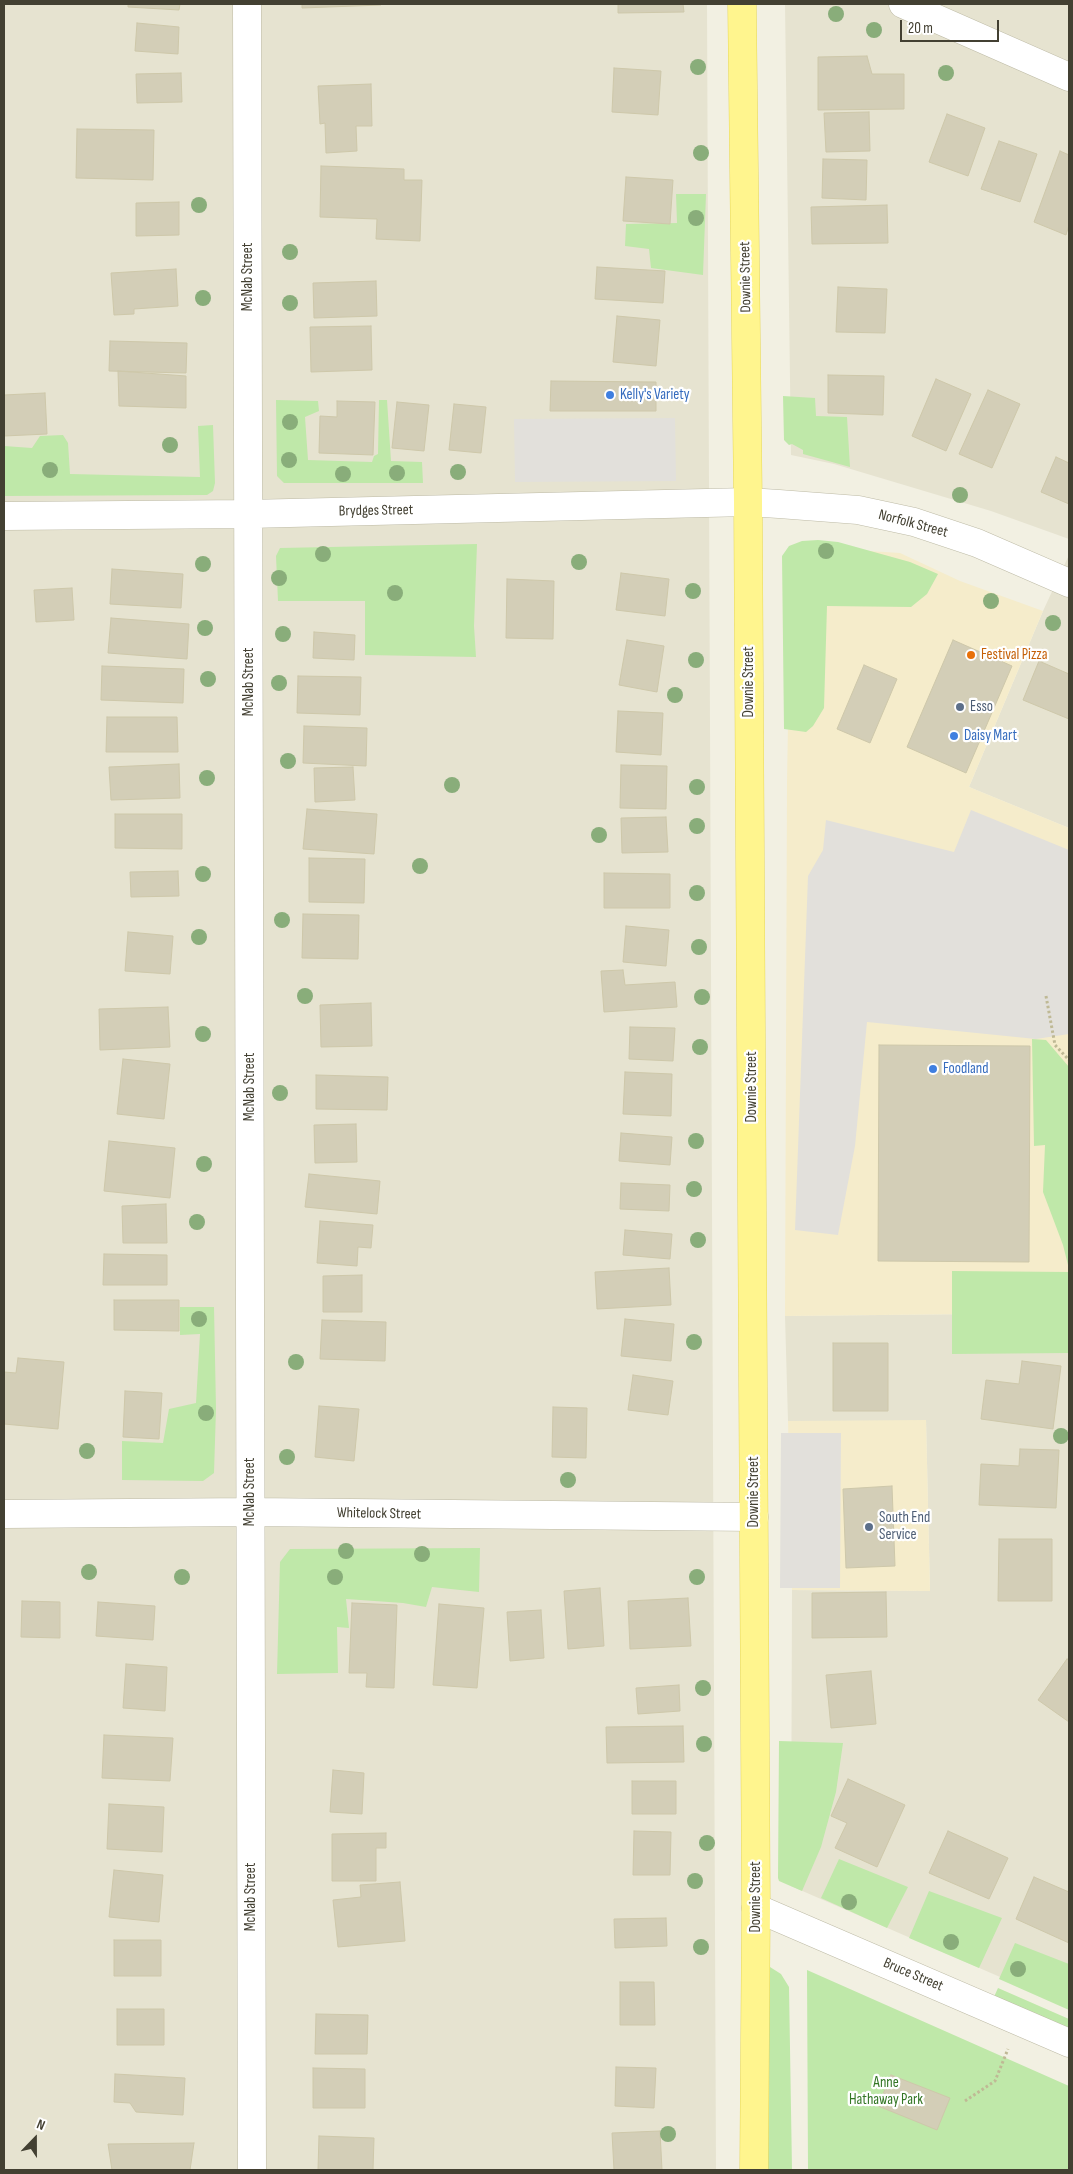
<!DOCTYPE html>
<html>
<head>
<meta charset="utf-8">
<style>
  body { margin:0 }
  #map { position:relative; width:1073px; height:2174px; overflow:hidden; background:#f2f0e2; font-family:"Sofia Sans Condensed",sans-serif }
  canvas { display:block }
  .frame { position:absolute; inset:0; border:5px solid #434032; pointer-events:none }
  .north { position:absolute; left:10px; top:2114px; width:50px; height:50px; -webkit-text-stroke:4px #fff; paint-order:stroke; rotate:22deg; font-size:14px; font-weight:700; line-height:20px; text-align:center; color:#434032 }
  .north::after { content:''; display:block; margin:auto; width:18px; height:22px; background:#434032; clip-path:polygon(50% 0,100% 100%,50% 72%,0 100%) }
  .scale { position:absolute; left:900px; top:20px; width:99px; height:22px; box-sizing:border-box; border:2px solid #434032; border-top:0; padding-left:6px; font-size:15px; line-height:18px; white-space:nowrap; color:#434032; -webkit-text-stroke:4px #fff; paint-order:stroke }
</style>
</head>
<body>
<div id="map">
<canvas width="1073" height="2174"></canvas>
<div class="frame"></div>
<div class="north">N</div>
<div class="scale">20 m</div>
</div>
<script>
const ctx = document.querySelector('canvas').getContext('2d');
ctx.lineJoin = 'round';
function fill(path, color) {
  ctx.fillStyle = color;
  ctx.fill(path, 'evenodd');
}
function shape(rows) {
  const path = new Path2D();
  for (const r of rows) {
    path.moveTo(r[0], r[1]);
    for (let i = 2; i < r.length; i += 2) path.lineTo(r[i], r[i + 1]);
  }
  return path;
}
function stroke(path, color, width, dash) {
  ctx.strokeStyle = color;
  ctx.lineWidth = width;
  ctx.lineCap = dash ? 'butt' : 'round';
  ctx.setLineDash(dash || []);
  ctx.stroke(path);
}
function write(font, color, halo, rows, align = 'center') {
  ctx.font = font + ' "Sofia Sans Condensed",sans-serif';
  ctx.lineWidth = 4.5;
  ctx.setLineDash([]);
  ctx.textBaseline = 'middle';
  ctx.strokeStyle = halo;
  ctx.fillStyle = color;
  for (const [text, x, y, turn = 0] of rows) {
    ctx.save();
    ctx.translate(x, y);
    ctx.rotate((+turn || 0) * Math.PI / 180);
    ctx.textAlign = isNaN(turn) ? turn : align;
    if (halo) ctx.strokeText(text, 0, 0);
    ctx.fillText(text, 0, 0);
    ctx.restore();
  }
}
fill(shape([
  [4,4,707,4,716,2170,4,2170],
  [785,4,1069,4,1069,539,991,511,834,464,791,455],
  [1069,555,1069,828,969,787,1043,611],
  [1069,1313,1069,2007,791,1886,792,1590,930,1591,926,1421,788,1421,785,1316]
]), '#e6e3d0');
fill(shape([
  [791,546,900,553,960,581,1043,611,969,787,1069,828,1069,1313,785,1316,787,782],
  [926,1420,930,1591,792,1590,788,1421]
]), '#f5eccb');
fill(shape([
  [676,194,706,194,703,275,651,268,649,249,625,246,626,224,677,223],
  [783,396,815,398,816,416,847,417,850,467,803,454,803,450,792,444,789,445,784,440],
  [276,400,318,401,319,411,305,417,308,460,372,462,374,456,378,454,379,400,387,400,391,461,422,462,423,483,284,483,277,476],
  [213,425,215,483,213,491,207,495,4,496,4,446,32,448,40,436,63,435,68,443,70,474,200,477,198,426],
  [818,540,838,542,910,562,938,574,927,594,911,607,827,606,824,708,813,726,806,732,784,729,782,556,789,546,802,541],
  [477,544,474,626,476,657,365,655,365,601,278,601,276,556,280,548],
  [1032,1039,1046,1040,1069,1067,1069,1269,1063,1245,1043,1192,1045,1145,1034,1146],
  [952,1271,1069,1272,1069,1353,952,1354],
  [180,1307,214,1307,216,1409,214,1473,203,1481,122,1480,122,1441,163,1443,169,1409,196,1403,200,1334,180,1335],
  [480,1548,479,1592,432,1587,426,1607,403,1603,346,1599,349,1628,337,1627,338,1673,277,1674,280,1562,290,1549],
  [779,1741,843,1743,836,1792,821,1847,802,1891,779,1881,778,1878],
  [839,1859,908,1887,887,1928,821,1898],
  [929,1891,1002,1918,979,1968,909,1938],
  [1015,1943,1069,1964,1069,2010,999,1979],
  [770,1967,781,1974,789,1987,792,2170,765,2170,766,1972],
  [807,1970,1069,2086,1069,2170,808,2170],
  [998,1988,1069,2019,1069,2032,993,1999]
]), '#bfe8a9');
fill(shape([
  [675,418,676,481,515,482,514,419],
  [971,810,1069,850,1069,1034,1036,1039,867,1022,855,1146,838,1235,795,1230,808,876,823,850,826,820,954,852],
  [781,1433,841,1433,840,1588,780,1588]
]), '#e2e0db');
const building = shape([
  [128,4,180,4,179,10,128,7,128,4],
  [302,4,380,4,381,5,302,8,302,4],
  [618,4,683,4,684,12,618,13,618,4],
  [137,23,179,27,178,54,135,51,137,23],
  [867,56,872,74,904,74,904,109,818,110,818,57,867,56],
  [614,68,661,71,658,115,612,112,614,68],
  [181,73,182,102,137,103,136,74,181,73],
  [371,84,372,126,356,126,357,151,326,153,325,123,320,124,318,86,371,84],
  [869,112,870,151,826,152,824,113,869,112],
  [947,114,985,128,968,176,929,162,947,114],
  [77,129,154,130,153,180,76,178,77,129],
  [999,141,1037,154,1020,202,981,189,999,141],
  [1060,151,1069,155,1069,225,1066,235,1034,222,1060,151],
  [823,159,867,160,866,200,822,198,823,159],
  [321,166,404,169,404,180,422,180,420,241,376,239,377,219,320,217,321,166],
  [626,177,673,180,670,224,623,221,626,177],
  [179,202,179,235,136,236,136,203,179,202],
  [887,205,888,243,812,244,811,207,887,205],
  [597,267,665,271,663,303,595,299,597,267],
  [176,269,178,306,134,309,134,314,114,315,111,273,176,269],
  [376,281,377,316,314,318,313,283,376,281],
  [838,287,887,289,885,333,836,332,838,287],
  [617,316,660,320,656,366,613,362,617,316],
  [371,326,372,370,311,372,310,327,371,326],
  [110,341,187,343,186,373,109,371,110,341],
  [118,371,186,376,186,408,119,406,118,371],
  [828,375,884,376,883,415,828,413,828,375],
  [936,379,971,394,946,451,912,436,936,379],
  [551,381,656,382,656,411,550,411,551,381],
  [988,390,1020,404,992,468,959,454,988,390],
  [45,393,47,434,4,436,4,395,45,393],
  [337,401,375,402,373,455,319,453,320,416,337,417,337,401],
  [397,402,429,405,424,451,392,448,397,402],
  [454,404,486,407,481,453,449,450,454,404],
  [1056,457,1069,463,1069,504,1041,492,1056,457],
  [112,569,183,574,181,608,110,604,112,569],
  [621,573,669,579,665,616,616,610,621,573],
  [507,579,554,581,553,639,506,638,507,579],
  [72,588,74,620,36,622,34,590,72,588],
  [111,618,189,624,187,659,108,653,111,618],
  [314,632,355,635,354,660,313,658,314,632],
  [627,640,664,646,657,692,619,685,627,640],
  [953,640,1012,666,966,773,907,747,953,640],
  [1039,661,1069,674,1069,719,1023,700,1039,661],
  [864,665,897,679,870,743,837,729,864,665],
  [102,666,184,669,183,703,101,700,102,666],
  [298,676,361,677,360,715,297,713,298,676],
  [618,711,663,713,661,755,616,752,618,711],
  [107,717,177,717,178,752,106,752,107,717],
  [304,726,367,728,366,766,303,763,304,726],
  [179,764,180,798,111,800,109,767,179,764],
  [621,765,667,766,666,809,620,808,621,765],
  [353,767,355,800,315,802,314,768,353,767],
  [307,809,377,814,374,854,303,849,307,809],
  [115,814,182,814,182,849,115,848,115,814],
  [666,817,668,852,622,853,621,818,666,817],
  [309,858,365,859,364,903,309,902,309,858],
  [178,871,179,896,131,897,130,872,178,871],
  [604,873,670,874,670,908,604,908,604,873],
  [303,914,359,915,358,959,302,958,303,914],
  [626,926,669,930,666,966,623,962,626,926],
  [128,932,173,936,170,974,125,971,128,932],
  [623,970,625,985,675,982,677,1007,604,1012,601,971,623,970],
  [371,1003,372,1046,321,1047,320,1005,371,1003],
  [168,1007,170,1047,100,1050,99,1009,168,1007],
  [630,1027,675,1028,673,1061,629,1059,630,1027],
  [879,1045,1030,1046,1029,1262,878,1261,879,1045],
  [123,1059,170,1064,164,1119,117,1114,123,1059],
  [625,1072,672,1074,671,1116,623,1114,625,1072],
  [316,1075,388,1077,387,1110,316,1109,316,1075],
  [356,1124,357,1162,315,1163,314,1125,356,1124],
  [621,1133,672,1137,670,1165,619,1161,621,1133],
  [109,1141,175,1148,170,1198,104,1191,109,1141],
  [309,1174,380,1181,377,1214,305,1207,309,1174],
  [621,1183,670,1185,669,1211,620,1209,621,1183],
  [166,1204,167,1243,123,1243,122,1206,166,1204],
  [320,1221,373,1225,371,1248,358,1247,357,1266,317,1263,320,1221],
  [625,1230,672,1234,670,1259,623,1255,625,1230],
  [104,1254,167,1255,167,1285,103,1285,104,1254],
  [669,1268,671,1305,597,1309,595,1272,669,1268],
  [362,1275,362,1312,323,1312,323,1276,362,1275],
  [114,1300,179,1300,179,1331,114,1330,114,1300],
  [625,1319,674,1324,671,1361,621,1356,625,1319],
  [322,1320,386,1322,385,1361,320,1359,322,1320],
  [833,1343,888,1343,888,1411,833,1411,833,1343],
  [18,1358,64,1362,58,1429,4,1424,4,1372,16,1373,18,1358],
  [1022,1361,1061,1366,1053,1429,981,1419,986,1380,1019,1384,1022,1361],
  [633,1375,673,1381,668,1415,628,1410,633,1375],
  [125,1391,162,1393,159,1439,123,1437,125,1391],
  [319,1406,359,1409,354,1461,315,1457,319,1406],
  [553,1407,587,1408,586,1458,552,1457,553,1407],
  [1020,1449,1059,1450,1056,1508,979,1505,981,1464,1019,1466,1020,1449],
  [892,1486,895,1566,846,1568,843,1489,892,1486],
  [999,1539,1052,1539,1052,1601,998,1601,999,1539],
  [600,1588,604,1646,568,1649,564,1591,600,1588],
  [886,1592,887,1637,812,1638,812,1593,886,1592],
  [688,1598,691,1646,630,1649,628,1601,688,1598],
  [22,1601,60,1602,60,1638,21,1637,22,1601],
  [98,1602,155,1606,153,1640,96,1636,98,1602],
  [352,1603,397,1605,394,1688,366,1687,367,1673,349,1673,352,1603],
  [439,1604,484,1608,477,1688,433,1685,439,1604],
  [541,1610,544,1658,510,1661,507,1612,541,1610],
  [1067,1659,1069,1660,1069,1722,1038,1700,1067,1659],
  [126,1664,167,1667,165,1711,123,1708,126,1664],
  [871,1671,876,1724,831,1728,826,1675,871,1671],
  [679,1685,680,1711,638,1714,636,1688,679,1685],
  [683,1726,684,1762,607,1763,606,1727,683,1726],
  [104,1735,173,1738,170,1781,102,1778,104,1735],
  [333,1770,364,1773,362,1814,330,1812,333,1770],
  [848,1779,905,1805,877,1867,835,1848,847,1823,831,1816,848,1779],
  [632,1781,676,1781,676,1814,632,1814,632,1781],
  [109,1804,164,1807,162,1852,107,1849,109,1804],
  [634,1831,671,1832,670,1875,633,1875,634,1831],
  [948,1831,1008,1858,989,1899,929,1873,948,1831],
  [386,1833,386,1848,376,1848,376,1881,332,1881,332,1834,386,1833],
  [114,1870,163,1875,159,1922,109,1917,114,1870],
  [1034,1877,1069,1892,1069,1943,1016,1919,1034,1877],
  [400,1882,405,1941,338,1947,333,1900,361,1897,360,1885,400,1882],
  [666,1918,667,1946,615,1948,614,1919,666,1918],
  [114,1940,161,1940,161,1976,114,1976,114,1940],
  [620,1982,654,1982,655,2025,620,2025,620,1982],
  [117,2009,164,2009,164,2045,117,2045,117,2009],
  [316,2014,368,2015,367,2054,315,2054,316,2014],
  [616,2067,656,2068,654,2108,615,2106,616,2067],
  [313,2068,365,2069,365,2108,313,2108,313,2068],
  [115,2074,185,2078,183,2115,136,2112,130,2103,114,2102,115,2074],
  [891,2075,950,2098,937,2130,878,2106,891,2075],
  [660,2131,662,2170,614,2170,612,2133,660,2131],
  [319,2136,374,2138,373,2170,318,2170,319,2136],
  [194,2143,190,2170,112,2170,108,2144,194,2143]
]);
fill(building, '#d3ceb7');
stroke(building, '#cec8aa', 1);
const minor = shape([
  [247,4,252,2170],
  [903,4,1069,77],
  [4,516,248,514,748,502,779,504,858,510,914,522,977,543,1069,583],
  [4,1514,251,1512,754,1517],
  [756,1908,1069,2043]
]);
const major = shape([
  [742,4,748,502,756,1908,754,2170]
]);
stroke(minor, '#bdbaa5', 29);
stroke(major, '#e7d85b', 29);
stroke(shape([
  [1046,996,1055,1045,1069,1060],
  [965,2101,995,2081,1008,2049]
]), '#bfb995', 3, [2.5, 2.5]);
stroke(minor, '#fff', 28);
stroke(major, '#fff58e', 28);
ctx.fillStyle = '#89ad7a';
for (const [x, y] of [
  [836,14],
  [874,30],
  [698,67],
  [946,73],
  [701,153],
  [199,205],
  [696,218],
  [290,252],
  [203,298],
  [290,303],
  [290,422],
  [170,445],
  [289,460],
  [50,470],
  [458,472],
  [397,473],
  [343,474],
  [960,495],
  [826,551],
  [323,554],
  [579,562],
  [203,564],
  [279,578],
  [693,591],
  [395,593],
  [991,601],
  [1053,623],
  [205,628],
  [283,634],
  [696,660],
  [208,679],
  [279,683],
  [675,695],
  [288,761],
  [207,778],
  [452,785],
  [697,787],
  [697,826],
  [599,835],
  [420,866],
  [203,874],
  [697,893],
  [282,920],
  [199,937],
  [699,947],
  [305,996],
  [702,997],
  [203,1034],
  [700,1047],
  [280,1093],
  [696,1141],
  [204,1164],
  [694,1189],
  [197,1222],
  [698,1240],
  [199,1319],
  [694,1342],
  [296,1362],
  [206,1413],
  [1061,1436],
  [87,1451],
  [287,1457],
  [568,1480],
  [346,1551],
  [422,1554],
  [89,1572],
  [182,1577],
  [335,1577],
  [697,1577],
  [703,1688],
  [704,1744],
  [707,1843],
  [695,1881],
  [849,1902],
  [951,1942],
  [701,1947],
  [1018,1969],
  [668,2134]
]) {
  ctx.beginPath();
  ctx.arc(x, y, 8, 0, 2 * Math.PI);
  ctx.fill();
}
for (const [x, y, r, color] of [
  [610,395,5,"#3f7fe0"],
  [971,655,5,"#e8710a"],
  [960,707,5,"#5c6f8a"],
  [954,736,5,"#3f7fe0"],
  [933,1069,5,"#3f7fe0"],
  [869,1527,5,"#5c6f8a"]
]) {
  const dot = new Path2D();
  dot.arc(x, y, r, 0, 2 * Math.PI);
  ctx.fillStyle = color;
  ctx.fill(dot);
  stroke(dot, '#fff', 2);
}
write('15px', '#434032', '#fff', [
  ["McNab Street",248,277,-90],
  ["Downie Street",746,277,-91],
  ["Brydges Street",376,511,-1],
  ["Norfolk Street",913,524,15],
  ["McNab Street",249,682,-90],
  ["Downie Street",749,682,-90],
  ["McNab Street",250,1087,-90],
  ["Downie Street",752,1087,-90],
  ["McNab Street",250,1492,-90],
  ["Downie Street",754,1492,-90],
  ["Whitelock Street",379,1514,1],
  ["McNab Street",251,1897,-90],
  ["Downie Street",756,1897,-90],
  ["Bruce Street",913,1975,23]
]);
write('15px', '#366cbe', '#fff', [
  ["Kelly's Variety",620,395],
  ["Daisy Mart",964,736],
  ["Foodland",943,1069]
], 'left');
write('15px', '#c56008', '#fff', [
  ["Festival Pizza",981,655]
], 'left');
write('15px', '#4e5e75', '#fff', [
  ["Esso",970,707],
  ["South End",879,1518],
  ["Service",879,1535]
], 'left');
write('15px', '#337625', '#fff', [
  ["Anne",886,2083],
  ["Hathaway Park",886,2100]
]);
</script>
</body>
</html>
